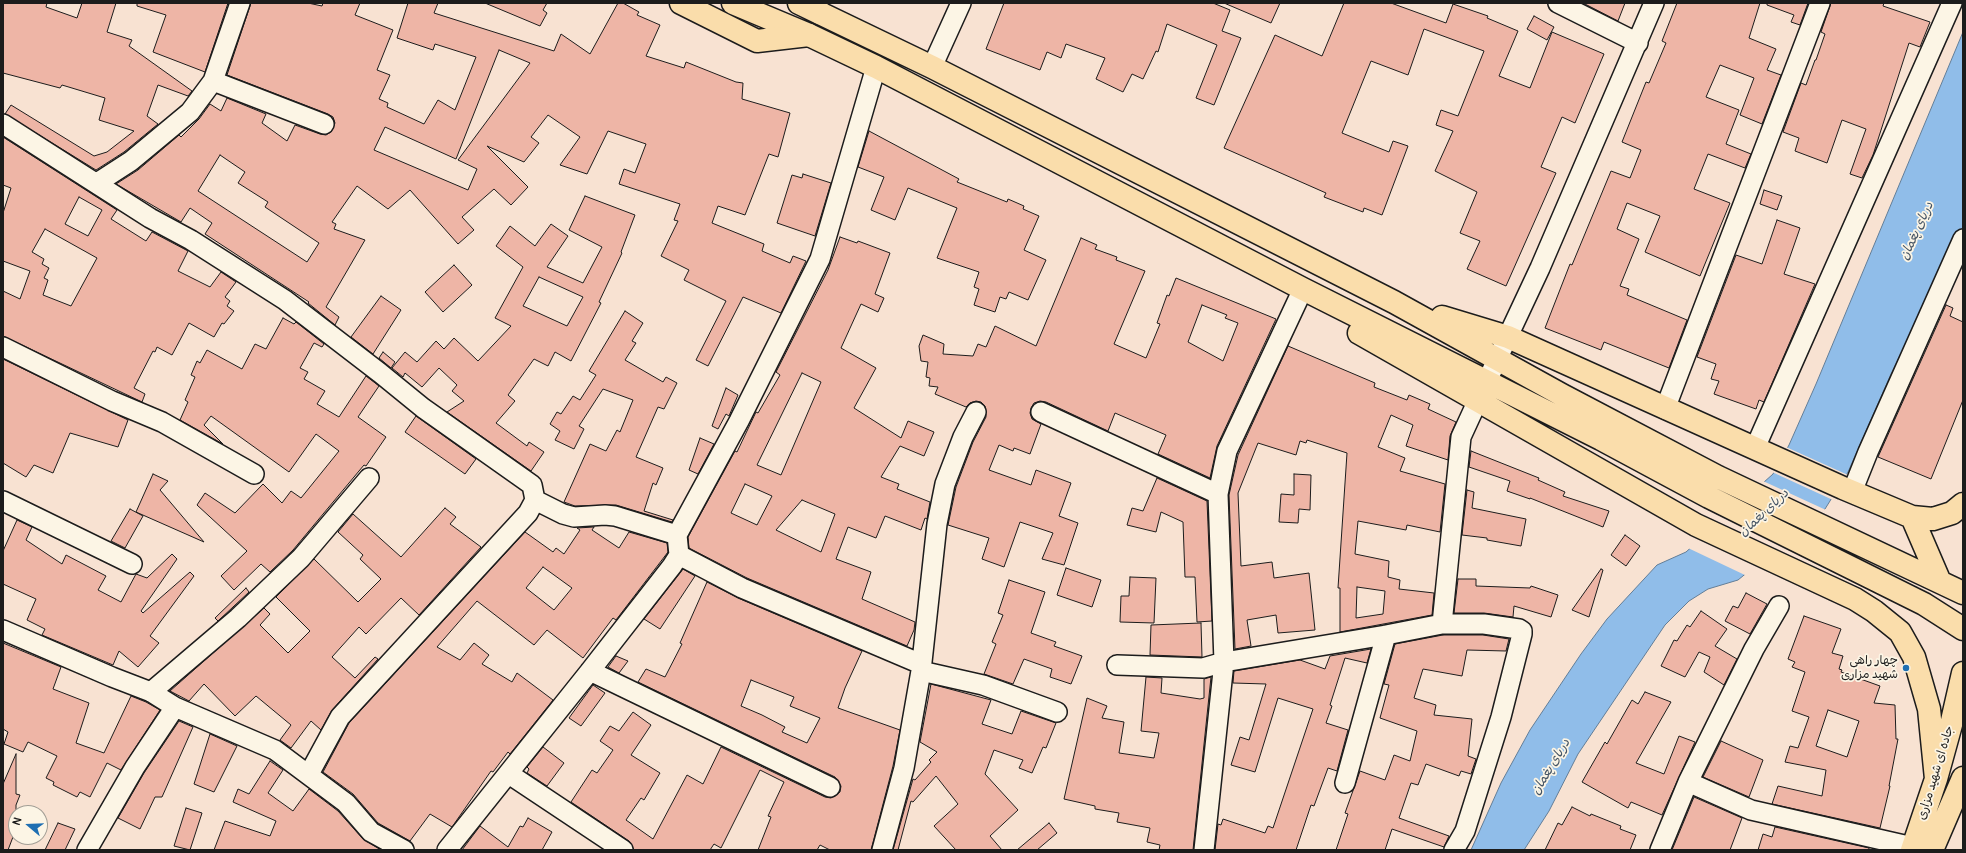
<!DOCTYPE html>
<html>
<head>
<meta charset="utf-8">
<style>
  body { margin:0 }
  #map { position:relative; width:1966px; height:853px; overflow:hidden; background:#f8e2d2; font-family:Pangolin,sans-serif }
  canvas { display:block }
  .frame { position:absolute; inset:0; border:4px solid #1c1c1c; pointer-events:none }
  .north { position:absolute; left:8px; top:805px; width:40px; height:40px; box-sizing:border-box; background:#fcf5e5; border:1px solid #a29e95; border-radius:50%; rotate:289deg; font-size:11px; font-weight:700; line-height:16px; text-align:center; color:#1c1c1c }
  .north::after { content:''; display:block; margin:auto; width:14px; height:18px; background:#1f6fb2; clip-path:polygon(50% 0,100% 100%,50% 72%,0 100%) }
</style>
</head>
<body>
<div id="map">
<canvas width="1966" height="853"></canvas>
<div class="frame"></div>
<div class="north">N</div>
</div>
<script>
const ctx = document.querySelector('canvas').getContext('2d');
ctx.lineJoin = 'round';
function fill(path, color) {
  ctx.fillStyle = color;
  ctx.fill(path, 'evenodd');
}
function shape(rows) {
  const path = new Path2D();
  for (const r of rows) {
    path.moveTo(r[0], r[1]);
    for (let i = 2; i < r.length; i += 2) path.lineTo(r[i], r[i + 1]);
  }
  return path;
}
function stroke(path, color, width, dash) {
  ctx.strokeStyle = color;
  ctx.lineWidth = width;
  ctx.lineCap = dash ? 'butt' : 'round';
  ctx.setLineDash(dash || []);
  ctx.stroke(path);
}
function write(font, color, halo, rows, align = 'center') {
  ctx.font = font + ' Pangolin,"Playpen Sans Arabic",sans-serif';
  ctx.lineWidth = 3.5;
  ctx.setLineDash([]);
  ctx.textBaseline = 'middle';
  ctx.strokeStyle = halo;
  ctx.fillStyle = color;
  for (const [text, x, y, turn = 0] of rows) {
    ctx.save();
    ctx.translate(x, y);
    ctx.rotate((+turn || 0) * Math.PI / 180);
    ctx.textAlign = isNaN(turn) ? turn : align;
    if (halo) ctx.strokeText(text, 0, 0);
    ctx.fillText(text, 0, 0);
    ctx.restore();
  }
}
const water = shape([
  [1963,32,1963,230,1891,374,1848,472,1825,509,1738,580,1708,589,1689,601,1665,625,1578,754,1549,811,1524,850,1471,850,1501,783,1530,730,1581,654,1607,619,1657,565,1686,552,1773,474,1789,445,1816,384,1963,32]
]);
fill(water, '#90bde9');
stroke(water, '#627d97', 1);
fill(shape([
  [1786,447,1848,475,1833,500,1772,472],
  [1763,481,1826,510,1747,576,1688,548]
]), '#f8e2d2');
const building = shape([
  [3,3,47,3,46,7,77,18,82,3,116,3,107,32,132,40,129,46,192,91,188,96,158,85,147,116,158,124,124,152,96,170,5,114,11,105,94,156,107,152,134,131,99,120,105,98,62,85,60,88,3,73,3,3],
  [137,3,228,3,205,72,153,52,166,15,137,6,137,3],
  [251,3,308,3,322,6,323,3,360,3,355,15,393,30,377,70,390,75,379,99,388,103,387,107,424,124,438,100,455,110,476,57,435,44,433,50,397,38,408,3,438,3,434,13,554,51,561,34,590,54,618,3,623,3,639,12,637,15,660,25,646,56,684,68,686,62,736,82,743,83,742,99,790,113,778,157,769,154,745,215,718,206,712,223,764,244,762,251,790,263,793,256,806,261,781,313,743,297,708,366,696,360,726,301,684,280,689,270,661,256,678,221,674,220,680,204,619,184,624,169,635,173,646,144,608,131,587,174,560,165,580,137,548,115,531,137,539,143,524,162,487,146,528,187,511,205,494,189,462,217,474,230,458,244,410,190,388,209,357,186,332,222,336,224,334,229,365,240,326,307,339,317,335,325,308,303,309,302,205,234,212,223,190,208,181,222,116,184,138,170,179,135,181,137,199,119,210,104,221,111,227,98,266,114,262,123,287,141,295,125,320,134,326,135,331,132,335,123,333,117,328,114,227,75,251,3],
  [499,50,530,63,458,160,477,169,468,190,374,150,385,127,456,159,499,50],
  [220,155,245,172,238,183,268,202,265,207,319,243,307,262,198,191,220,155],
  [485,3,547,3,543,10,547,13,540,26,485,3],
  [1004,3,1213,3,1230,10,1222,31,1241,38,1214,105,1196,98,1217,45,1167,24,1158,52,1156,51,1143,79,1132,74,1123,92,1096,79,1105,58,1066,44,1061,58,1047,52,1040,70,986,49,1004,3],
  [1224,3,1280,3,1271,23,1224,3],
  [1344,3,1391,3,1446,23,1453,4,1488,16,1487,18,1518,31,1499,76,1530,88,1552,32,1604,54,1575,123,1562,117,1541,167,1556,173,1506,286,1467,269,1480,241,1460,233,1477,192,1435,171,1453,131,1436,125,1441,110,1458,116,1484,51,1424,29,1408,75,1371,61,1342,133,1389,152,1393,141,1408,146,1382,215,1364,208,1363,212,1324,197,1326,193,1224,148,1275,35,1322,56,1344,3],
  [1583,3,1625,3,1618,21,1583,3],
  [1677,3,1760,3,1749,38,1776,49,1767,70,1781,75,1762,124,1740,115,1754,78,1720,65,1706,97,1739,110,1726,144,1751,154,1745,168,1708,154,1694,189,1730,203,1700,276,1645,252,1660,216,1627,203,1617,229,1639,239,1620,286,1629,289,1627,295,1687,320,1669,368,1604,342,1601,350,1545,328,1570,264,1572,265,1611,171,1630,178,1641,150,1622,142,1646,82,1649,83,1666,43,1662,41,1677,3],
  [1767,3,1808,3,1800,25,1791,22,1794,15,1767,5,1767,3],
  [1831,3,1884,3,1883,6,1930,22,1920,47,1909,43,1873,155,1862,178,1850,174,1866,129,1842,120,1827,163,1795,151,1799,138,1783,132,1801,83,1806,85,1815,60,1816,60,1825,34,1821,32,1831,3],
  [1534,16,1554,27,1547,40,1527,29,1534,16],
  [869,131,959,179,957,182,1007,202,1008,199,1024,206,1023,209,1039,216,1024,250,1046,260,1028,300,1009,292,1006,299,1000,297,995,312,974,305,979,289,974,287,979,272,937,258,957,208,908,188,895,220,871,210,884,177,858,167,869,131],
  [3,137,117,210,111,219,146,241,152,232,188,251,178,271,210,287,221,272,236,282,225,297,230,301,227,306,234,311,224,324,222,323,214,337,189,323,172,355,157,347,155,352,153,351,134,388,145,394,142,402,3,336,3,291,20,299,30,271,3,261,3,213,11,188,3,185,3,137],
  [79,197,102,210,88,236,65,224,79,197],
  [45,229,97,258,71,306,43,295,48,280,44,278,49,268,42,264,44,259,32,252,45,229],
  [803,174,831,183,815,236,777,223,792,175,802,178,803,174],
  [1764,190,1782,196,1777,210,1760,204,1764,190],
  [585,196,635,215,621,252,622,253,599,302,601,303,571,361,555,352,548,366,534,359,508,395,515,401,496,423,527,446,529,442,544,452,531,471,447,412,464,401,452,391,457,385,439,368,422,387,405,373,403,377,392,368,405,352,417,362,436,341,444,349,454,338,478,361,511,326,495,318,523,267,496,246,510,226,535,246,551,224,568,236,547,267,583,283,602,247,569,230,585,196],
  [539,277,583,297,567,326,523,306,539,277],
  [1777,220,1800,228,1784,274,1815,284,1764,402,1759,400,1756,409,1714,394,1719,381,1711,379,1716,364,1697,357,1736,255,1762,264,1777,220],
  [840,237,857,243,858,241,890,253,875,294,884,298,878,312,861,304,841,348,876,368,854,408,901,438,908,421,934,432,924,456,900,446,881,477,899,484,897,489,930,502,927,519,925,518,921,530,885,516,876,538,848,527,836,559,871,572,862,599,915,622,914,630,907,646,747,578,689,548,688,537,735,451,737,452,756,412,758,413,780,375,776,372,828,270,840,237],
  [802,373,821,382,781,475,757,465,802,373],
  [745,484,772,496,757,525,731,513,745,484],
  [802,500,835,514,821,552,776,530,802,500],
  [1081,238,1097,245,1095,249,1117,257,1116,260,1145,271,1114,344,1146,358,1160,324,1157,323,1167,295,1169,296,1176,278,1276,319,1217,446,1210,478,1158,454,1166,435,1115,413,1108,431,1046,402,1040,401,1034,403,1031,408,1030,413,1032,419,1041,424,1030,454,1014,448,1013,451,999,445,989,470,1031,485,1036,470,1071,483,1059,516,1078,523,1064,565,1042,559,1053,533,1020,522,1004,567,982,559,989,538,948,525,956,487,973,442,986,417,985,406,981,402,976,401,970,403,966,407,935,394,938,387,929,386,930,378,926,377,928,362,921,361,919,346,923,335,944,344,943,354,973,356,978,344,986,347,995,326,1036,346,1081,238],
  [1202,305,1227,315,1225,318,1238,323,1223,361,1188,342,1202,305],
  [454,265,472,285,443,312,425,292,454,265],
  [381,296,401,310,373,354,351,337,381,296],
  [1946,305,1953,308,1950,316,1963,322,1963,400,1931,479,1878,457,1946,305],
  [625,311,643,323,632,341,636,343,625,360,663,382,666,377,677,383,664,409,658,407,636,457,663,468,656,485,653,483,644,511,673,520,672,522,616,505,575,506,564,502,590,444,606,451,617,430,620,432,633,400,603,389,579,426,584,429,574,449,555,440,560,431,550,424,557,412,561,414,573,396,580,400,596,375,589,371,625,311],
  [283,318,294,324,296,322,324,344,322,347,314,343,300,368,308,372,304,379,325,391,317,404,339,417,366,376,379,386,358,417,386,437,366,466,364,465,293,550,270,572,261,564,234,590,221,576,247,551,197,505,205,493,235,513,263,484,282,503,291,491,301,498,339,451,316,434,289,472,211,416,204,425,223,444,180,420,188,402,185,400,195,377,191,375,197,361,200,363,207,350,242,369,255,344,266,349,283,318],
  [1288,346,1375,383,1374,387,1407,400,1409,395,1430,404,1428,409,1456,422,1450,436,1448,460,1406,446,1413,425,1391,415,1378,447,1405,458,1400,471,1445,484,1440,532,1407,525,1406,530,1358,521,1355,554,1389,561,1388,577,1400,580,1399,589,1434,593,1432,615,1340,632,1340,588,1338,588,1347,453,1307,440,1306,443,1300,441,1296,455,1258,443,1238,493,1241,566,1272,562,1274,578,1309,573,1315,630,1278,633,1276,615,1247,620,1251,646,1235,649,1229,495,1238,455,1288,346],
  [1357,587,1385,591,1383,614,1356,618,1357,587],
  [383,352,395,362,391,368,379,358,383,352],
  [3,359,128,420,118,447,70,433,53,473,34,465,26,477,3,463,3,359],
  [726,388,738,395,729,416,726,414,718,429,712,426,726,388],
  [416,416,476,459,465,474,405,432,416,416],
  [700,438,714,444,698,474,689,470,700,438],
  [1471,451,1539,478,1538,480,1565,492,1563,496,1609,511,1603,527,1530,498,1530,499,1507,491,1510,481,1469,467,1471,451],
  [153,474,168,481,160,490,204,542,136,512,153,474],
  [1294,474,1311,475,1310,510,1299,509,1298,523,1279,522,1281,494,1294,495,1294,474],
  [1157,478,1207,501,1212,621,1197,622,1195,577,1185,577,1183,522,1161,512,1156,532,1127,525,1132,508,1143,511,1157,478],
  [1467,490,1474,492,1472,508,1526,519,1521,546,1487,540,1487,538,1462,535,1467,490],
  [445,508,456,517,450,524,481,547,419,615,401,598,366,634,359,627,332,657,355,678,375,657,378,659,332,710,321,730,311,721,291,748,280,740,291,725,256,696,235,716,204,684,189,701,170,691,264,608,270,614,260,625,288,653,310,631,276,597,314,559,358,602,381,579,360,559,363,555,338,532,353,514,401,557,445,508],
  [130,509,143,516,125,548,111,541,130,509],
  [17,520,32,527,26,540,62,564,66,555,106,576,98,590,121,602,136,574,147,578,172,554,177,559,141,611,143,613,190,572,194,576,150,636,159,643,138,667,119,651,113,665,42,635,45,629,27,620,36,599,3,584,3,551,17,520],
  [594,527,592,530,619,548,629,532,667,543,668,552,616,620,613,618,583,658,547,630,534,645,477,601,437,647,460,660,474,643,489,655,482,664,512,682,517,673,553,700,510,754,508,752,493,772,491,771,452,827,430,814,410,841,378,823,353,794,323,772,349,723,525,532,553,552,556,548,564,554,580,530,577,528,594,527],
  [543,567,572,588,554,610,526,588,543,567],
  [1625,535,1640,546,1626,566,1611,555,1625,535],
  [1066,568,1101,580,1092,607,1057,595,1066,568],
  [683,569,695,576,660,629,644,619,683,569],
  [1601,569,1603,570,1589,617,1572,610,1601,569],
  [1130,577,1156,578,1154,623,1120,622,1121,596,1129,596,1130,577],
  [1458,579,1476,579,1476,586,1530,588,1531,586,1558,595,1551,617,1514,606,1513,617,1484,613,1454,613,1458,579],
  [1009,580,1045,592,1031,633,1056,642,1054,646,1082,656,1071,684,1050,677,1052,669,1024,659,1013,684,984,674,996,644,992,642,1003,615,998,613,1009,580],
  [707,582,738,598,862,651,845,688,838,708,900,730,893,766,871,850,830,850,820,845,817,850,758,850,771,817,768,816,784,782,760,770,721,848,714,844,710,850,634,850,629,841,571,802,592,770,597,773,613,750,600,741,610,726,619,731,633,712,651,725,631,755,660,773,644,800,641,798,626,820,653,839,687,775,703,784,721,747,825,797,831,798,840,792,841,786,835,777,638,682,646,669,665,677,682,644,680,643,707,582],
  [751,680,794,697,790,706,820,718,807,743,782,732,785,727,762,715,741,706,751,680],
  [246,588,249,592,218,621,215,618,246,588],
  [1746,593,1767,604,1750,634,1725,621,1733,606,1738,608,1746,593],
  [1701,611,1727,629,1715,646,1737,659,1724,685,1704,672,1710,657,1699,652,1685,677,1661,666,1674,640,1677,641,1687,625,1690,627,1701,611],
  [1804,616,1841,629,1832,653,1843,656,1839,669,1842,670,1841,672,1880,686,1874,703,1895,705,1896,739,1898,739,1889,786,1890,786,1880,828,1772,804,1778,786,1822,796,1826,770,1785,762,1790,746,1798,748,1809,717,1792,711,1805,672,1792,667,1795,662,1788,659,1804,616],
  [1828,710,1859,721,1847,757,1816,746,1828,710],
  [1201,623,1202,657,1150,655,1151,625,1201,623],
  [1443,635,1483,635,1509,639,1506,651,1467,650,1462,676,1423,669,1414,698,1436,705,1434,715,1472,719,1468,756,1476,759,1471,774,1461,771,1459,776,1426,764,1418,785,1411,783,1399,818,1449,836,1444,847,1392,829,1385,850,1336,850,1348,814,1345,813,1360,771,1385,780,1394,755,1410,761,1417,731,1380,718,1389,685,1384,684,1395,644,1443,635],
  [3,643,61,667,53,689,89,703,76,743,104,753,131,696,146,702,160,710,121,770,107,763,90,797,80,792,77,797,53,785,54,782,46,778,57,756,28,742,23,752,4,744,8,732,3,729,3,643],
  [1371,649,1367,663,1345,658,1330,705,1332,706,1326,723,1348,730,1337,771,1328,768,1314,806,1311,805,1296,850,1215,850,1218,824,1221,825,1223,819,1265,833,1268,826,1273,828,1313,709,1278,698,1255,772,1231,765,1240,737,1249,740,1266,684,1233,683,1234,671,1300,660,1325,669,1330,656,1371,649],
  [616,656,628,661,619,673,608,667,616,656],
  [1146,677,1162,678,1161,693,1200,699,1204,698,1204,679,1211,677,1193,850,1159,850,1160,845,1147,842,1150,828,1117,822,1119,813,1095,809,1095,806,1064,799,1087,698,1107,706,1102,718,1124,722,1119,753,1154,758,1159,733,1141,731,1146,677],
  [931,684,991,700,982,724,1012,734,1021,711,1056,723,1046,748,1043,747,1032,773,1019,768,1023,760,994,750,985,774,1018,810,990,836,1002,850,956,850,934,826,958,804,936,776,913,802,911,801,898,850,893,850,913,779,915,780,931,762,929,760,937,752,920,742,931,684],
  [593,685,605,693,581,726,569,718,593,685],
  [1645,692,1671,702,1636,763,1664,774,1679,736,1695,742,1662,815,1631,802,1628,808,1582,782,1605,742,1607,744,1632,700,1638,704,1645,692],
  [179,721,193,727,162,797,155,797,140,829,118,818,144,773,179,721],
  [210,734,237,746,214,792,194,784,210,734],
  [1721,741,1763,760,1749,797,1703,777,1721,741],
  [543,747,564,763,547,786,527,773,529,769,527,767,543,747],
  [16,754,16,794,20,795,16,805,16,829,8,850,3,850,3,784,16,754],
  [270,761,283,770,268,793,293,811,309,789,338,811,363,839,381,850,214,850,225,821,270,836,276,821,233,802,238,789,249,794,270,761],
  [1694,797,1742,818,1730,850,1672,850,1694,797],
  [1572,807,1590,816,1591,814,1621,826,1620,829,1636,835,1630,850,1545,850,1558,823,1562,825,1572,807],
  [186,808,202,813,190,850,174,846,186,808],
  [528,818,552,832,542,850,462,850,480,826,508,847,520,826,523,827,528,818],
  [58,823,75,829,65,850,45,850,58,823],
  [1049,823,1057,833,1037,850,1017,850,1049,823],
  [1775,827,1869,848,1869,850,1758,850,1763,834,1772,837,1775,827]
]);
fill(building, '#eeb5a6');
stroke(building, '#1c1c1c', 1);
const minor = shape([
  [1558,3,1638,43],
  [932,67,961,3],
  [213,81,324,124],
  [3,124,150,218,191,240,285,300,380,373,423,408,532,485,535,500,528,513,340,717,309,774],
  [97,183,131,161,190,112,213,81,240,3],
  [3,347,112,401,162,422,254,474],
  [1487,381,1540,268,1654,3],
  [1665,409,1820,3],
  [1041,412,1218,494],
  [1755,448,1952,3],
  [1852,492,1868,452,1963,239],
  [535,500,563,514,574,517,605,515,615,516,677,535],
  [3,501,132,564],
  [679,555,742,588,921,664],
  [1442,624,1461,437,1478,400],
  [3,630,112,677,151,692,175,707,275,750,346,803,371,832,404,850],
  [1117,665,1203,668,1224,662,1386,635,1442,624,1484,624,1519,629,1522,631,1522,634,1501,717,1465,831,1454,850],
  [590,671,830,787],
  [921,671,983,685,1057,712],
  [151,692,238,618,301,558,369,478],
  [509,774,623,850],
  [1688,782,1751,810,1913,847],
  [1345,783,1386,635],
  [87,850,135,767,175,707],
  [447,850,590,671,672,566,679,555,677,535,739,421,820,259,876,67],
  [882,850,904,768,921,671,937,524,945,484,963,437,976,412],
  [1204,850,1224,662,1218,494,1227,451,1303,289],
  [1660,850,1688,782,1754,649,1779,606]
]);
const major = shape([
  [733,3,809,35,876,67,1303,289,1601,439,1709,497,1924,604,1963,629],
  [799,3,932,67,1394,302,1562,395,1718,477,1963,593],
  [1442,317,1508,337,1843,488,1912,517,1933,519,1952,513,1963,504],
  [1359,333,1696,525,1855,599,1874,611,1900,632,1914,657,1929,709,1936,779],
  [1912,517,1940,582],
  [1912,850,1936,779,1952,721,1963,673],
  [1932,850,1963,778]
]);
const highway = shape([
  [681,3,757,41,809,35],
  [813,3,820,13]
]);
stroke(minor, '#1c1c1c', 22);
stroke(major, '#1c1c1c', 25);
stroke(highway, '#1c1c1c', 25);
stroke(minor, '#fcf5e5', 19);
stroke(major, '#faddab', 22);
stroke(highway, '#faddab', 22);
for (const [x, y, r, color] of [
  [1906,668,4,"#1f6fb2"]
]) {
  const dot = new Path2D();
  dot.arc(x, y, r, 0, 2 * Math.PI);
  ctx.fillStyle = color;
  ctx.fill(dot);
  stroke(dot, '#fcf5e5', 1.5);
}
write('12px', '#1c1c1c', '#fcf5e5', [
  ["چهار راهی",1898,661],
  ["شهید مزاری",1898,675]
], 'right');
write('12px', '#1c1c1c', '#fcf5e5', [
  ["جاده ای شهید مزاری",1936,773,-73]
]);
write('italic 13px', '#455464', '#fcf5e5', [
  ["دریای پغمان",1917,231,-65],
  ["دریای پغمان",1764,513,-43],
  ["دریای پغمان",1551,767,-59]
]);
</script>
</body>
</html>
